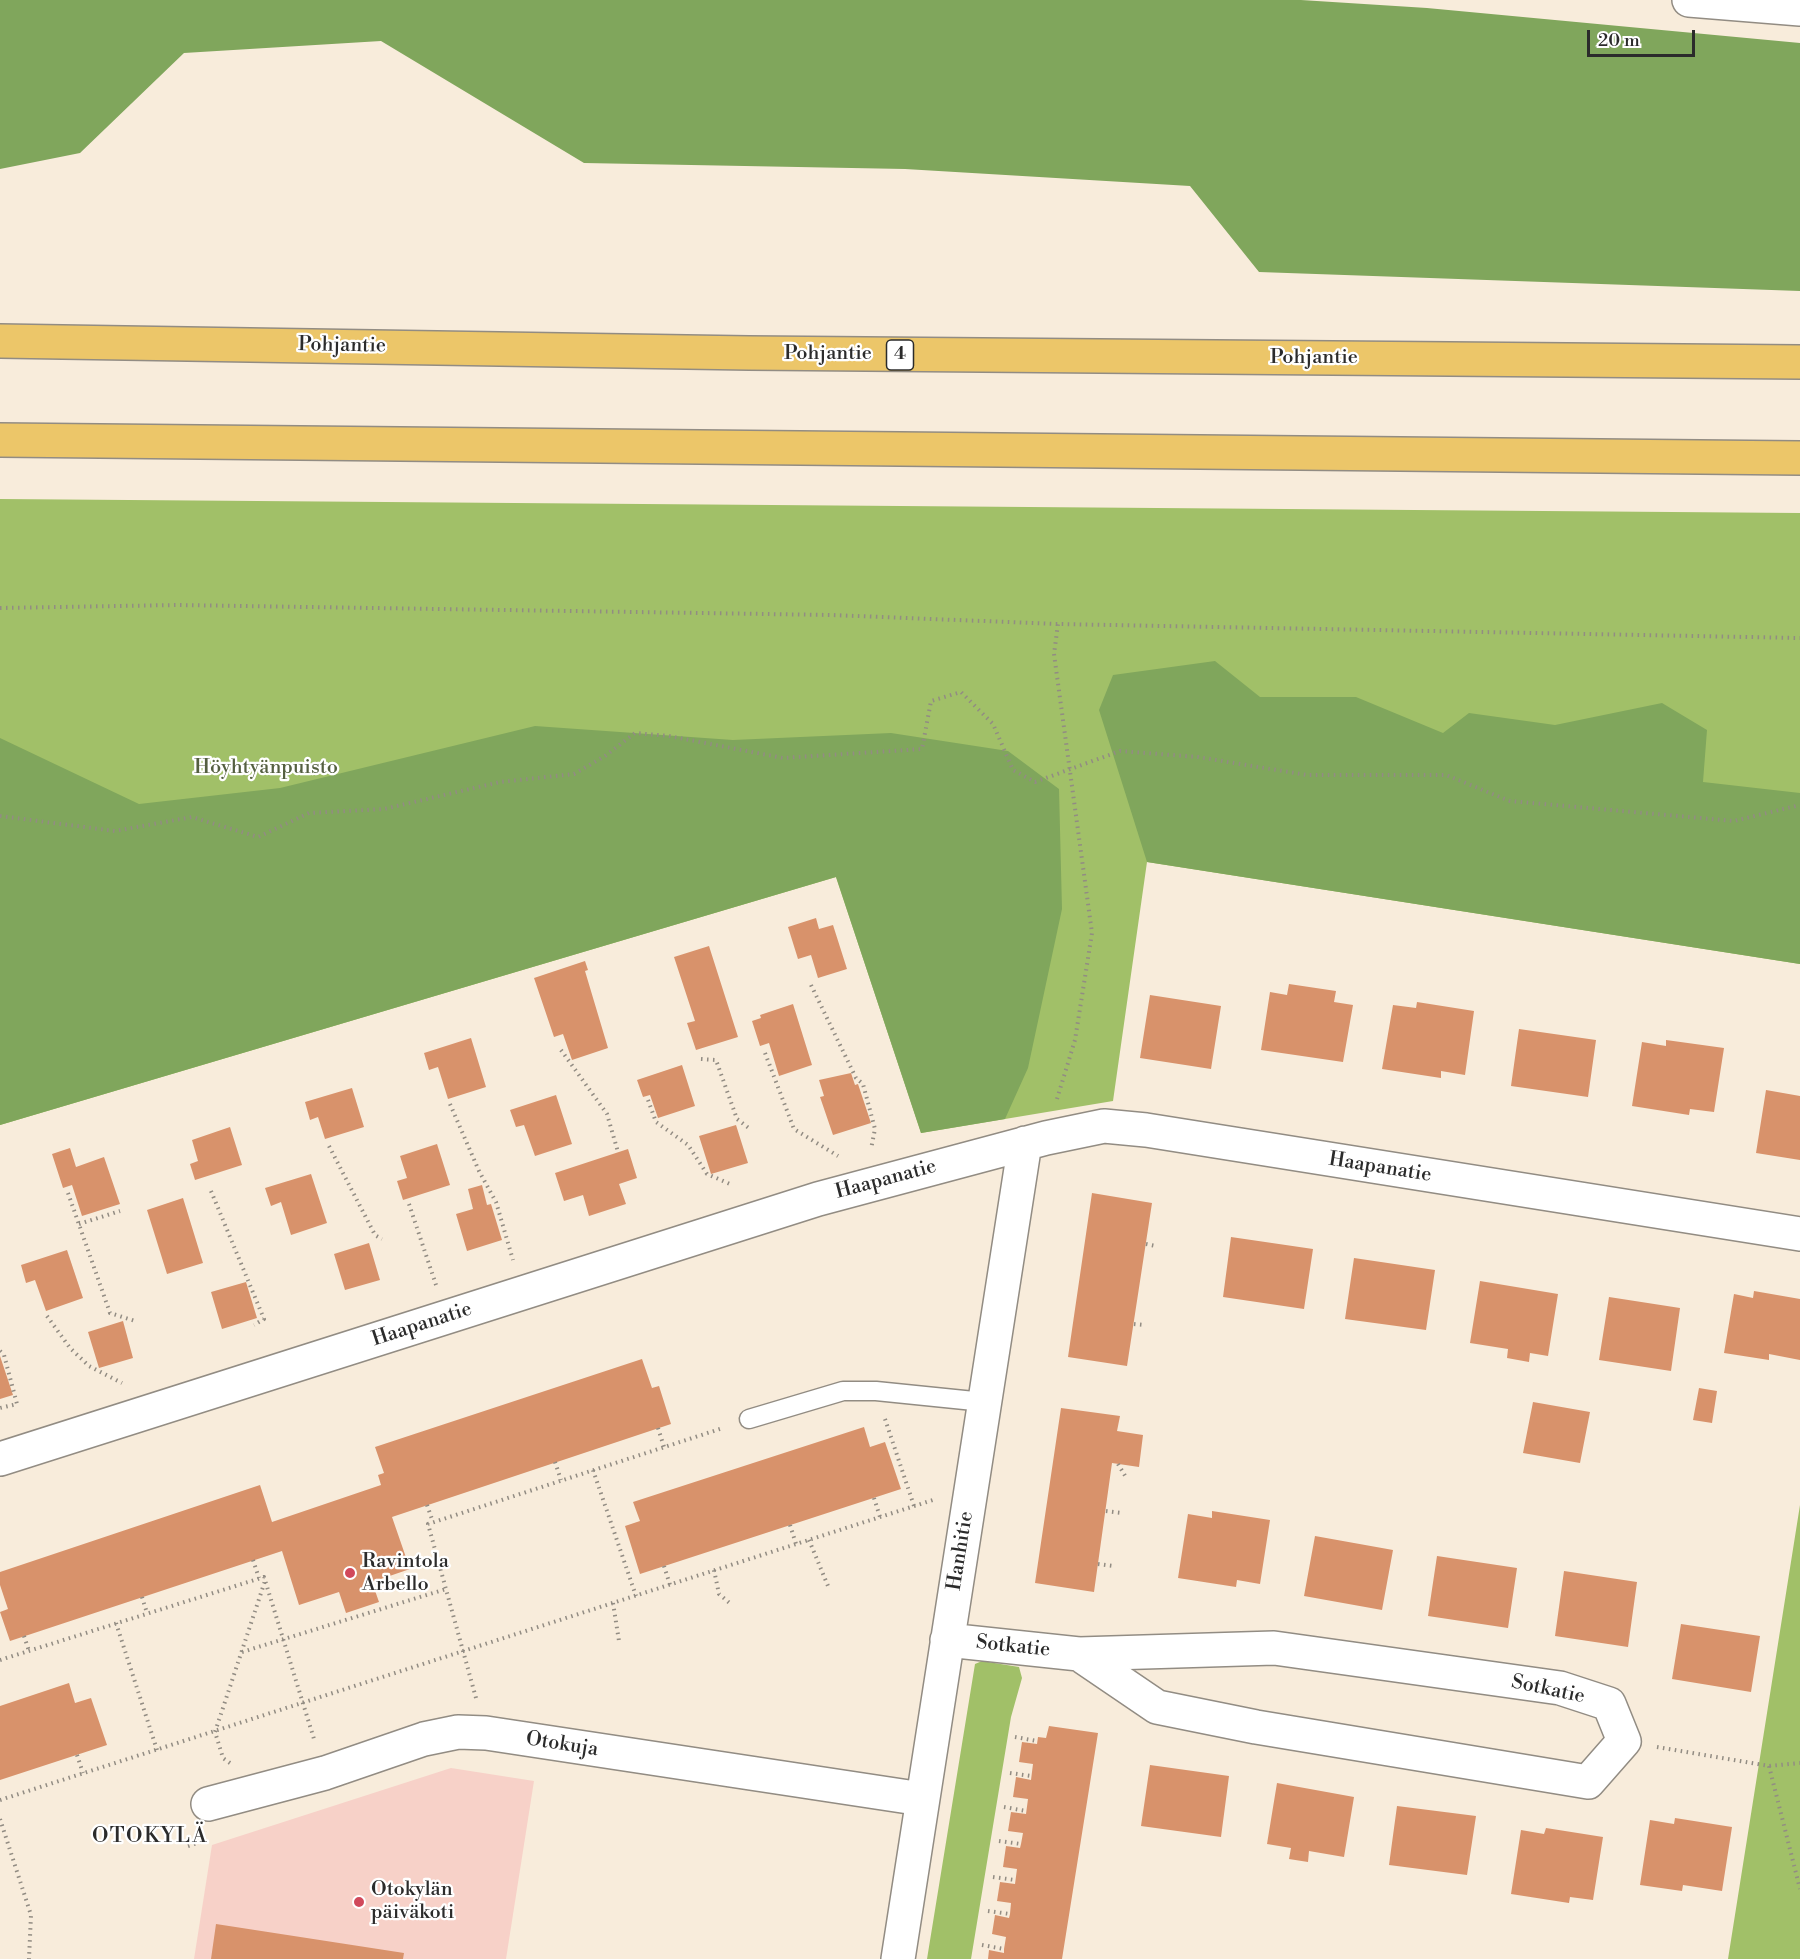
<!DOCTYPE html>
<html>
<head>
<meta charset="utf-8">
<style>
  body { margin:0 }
  #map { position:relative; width:1800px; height:1959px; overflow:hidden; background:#f8ecdb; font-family:"Libre Bodoni",serif }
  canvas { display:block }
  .scale { position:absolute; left:1587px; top:30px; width:108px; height:27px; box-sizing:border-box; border:3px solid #2b2b2b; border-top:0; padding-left:8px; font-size:18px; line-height:21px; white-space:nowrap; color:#2b2b2b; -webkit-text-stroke:4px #fff; paint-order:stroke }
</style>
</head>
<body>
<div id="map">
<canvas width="1800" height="1959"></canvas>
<div class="scale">20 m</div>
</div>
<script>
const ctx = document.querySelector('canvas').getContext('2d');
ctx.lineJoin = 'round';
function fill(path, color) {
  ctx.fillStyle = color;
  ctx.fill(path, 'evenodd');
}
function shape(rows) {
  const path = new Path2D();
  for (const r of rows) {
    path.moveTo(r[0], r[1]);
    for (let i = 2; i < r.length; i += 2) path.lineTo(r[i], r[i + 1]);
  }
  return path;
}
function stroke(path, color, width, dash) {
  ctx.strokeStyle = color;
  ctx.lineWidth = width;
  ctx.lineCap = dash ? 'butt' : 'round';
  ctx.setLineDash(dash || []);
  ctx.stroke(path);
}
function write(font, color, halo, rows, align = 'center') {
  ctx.font = font + ' "Libre Bodoni",serif';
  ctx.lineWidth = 4.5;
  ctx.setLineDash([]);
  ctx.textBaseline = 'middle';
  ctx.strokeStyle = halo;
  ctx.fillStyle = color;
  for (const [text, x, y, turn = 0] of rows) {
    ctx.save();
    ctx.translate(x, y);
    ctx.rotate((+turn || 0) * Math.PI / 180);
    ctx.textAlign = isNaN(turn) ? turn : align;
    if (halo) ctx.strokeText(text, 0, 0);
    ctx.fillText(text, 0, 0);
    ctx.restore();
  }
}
fill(shape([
  [451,1768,534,1781,506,1959,194,1959,212,1845]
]), '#f7d1c8');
fill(shape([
  [0,499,1800,513,1800,964,1147,862,1113,1101,921,1133,836,877,0,1125],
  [1800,1505,1800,1959,1728,1959],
  [982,1661,1019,1667,1022,1678,1011,1717,971,1959,927,1959,975,1664]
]), '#a1c068');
fill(shape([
  [0,0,1301,0,1427,8,1800,43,1800,291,1259,272,1190,186,905,169,584,163,381,41,184,53,80,153,0,169],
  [1215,661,1260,697,1356,697,1443,733,1469,713,1555,725,1662,703,1707,730,1703,782,1800,793,1800,964,1147,862,1099,710,1113,675],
  [535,726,733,740,891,733,1008,751,1059,789,1062,909,1028,1068,1005,1119,921,1133,836,877,0,1125,0,738,139,804,280,788]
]), '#80a65c');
fill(shape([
  [816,918,819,929,833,925,847,969,818,978,811,955,798,959,788,927],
  [709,946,738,1037,696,1050,687,1023,695,1021,674,957],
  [585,961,588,970,585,971,608,1048,572,1060,563,1034,554,1037,534,978],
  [1289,984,1336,991,1334,1002,1353,1005,1343,1062,1261,1050,1270,992,1287,995],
  [1150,995,1221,1006,1211,1069,1140,1058],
  [1417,1002,1474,1011,1465,1075,1441,1071,1441,1078,1382,1069,1393,1005,1416,1008],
  [793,1004,812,1065,779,1076,769,1043,760,1046,752,1021,761,1018,760,1015],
  [1519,1029,1596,1040,1588,1097,1511,1086],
  [471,1038,486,1087,448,1099,438,1067,429,1070,424,1053],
  [1666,1040,1724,1048,1714,1112,1690,1109,1689,1115,1632,1106,1642,1042,1666,1046],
  [682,1065,695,1106,658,1118,650,1095,643,1097,637,1080],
  [851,1073,855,1085,858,1084,871,1123,833,1135,820,1097,824,1096,819,1080],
  [352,1088,364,1127,325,1139,318,1117,310,1120,305,1102],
  [1766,1090,1800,1096,1800,1160,1756,1153],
  [556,1095,572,1144,535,1156,524,1125,516,1127,510,1110],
  [736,1125,748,1163,711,1174,699,1136],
  [230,1127,242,1165,195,1180,190,1164,198,1161,192,1140],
  [437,1144,450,1185,403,1200,397,1181,407,1178,400,1156],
  [70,1148,76,1167,104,1157,120,1204,82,1216,72,1185,63,1188,52,1154],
  [628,1149,637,1178,619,1184,626,1204,589,1216,583,1195,564,1201,555,1173],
  [311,1174,327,1223,291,1235,281,1202,271,1206,265,1188],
  [482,1185,487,1205,491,1204,502,1240,467,1251,456,1214,473,1209,468,1189],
  [1092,1193,1152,1203,1127,1366,1068,1357],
  [183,1198,203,1263,167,1274,147,1210],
  [1231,1237,1313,1249,1304,1309,1223,1297],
  [369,1243,380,1280,345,1290,334,1254],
  [67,1250,83,1298,46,1311,35,1280,26,1283,21,1265],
  [1354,1258,1435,1270,1426,1330,1345,1319],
  [1480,1281,1558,1294,1548,1356,1530,1353,1529,1362,1507,1358,1508,1349,1470,1343],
  [246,1282,257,1318,222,1329,211,1292],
  [1754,1291,1800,1299,1800,1360,1769,1354,1769,1360,1724,1353,1734,1294,1753,1298],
  [1609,1297,1680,1308,1671,1371,1599,1360],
  [123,1321,133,1358,99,1368,88,1332],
  [0,1356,13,1395,0,1399],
  [642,1359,652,1388,659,1386,671,1424,392,1517,410,1569,372,1582,379,1602,346,1613,339,1592,299,1605,282,1551,10,1641,0,1612,8,1609,0,1585,0,1572,260,1485,272,1522,381,1485,378,1475,384,1473,375,1447],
  [1699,1388,1717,1391,1712,1423,1693,1420],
  [1533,1402,1590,1412,1580,1463,1523,1453],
  [1061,1408,1120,1416,1117,1431,1143,1435,1139,1467,1112,1463,1094,1592,1035,1583],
  [864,1427,870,1447,885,1442,901,1489,640,1574,625,1526,640,1521,633,1502],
  [1212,1511,1270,1520,1260,1584,1237,1580,1236,1587,1178,1578,1188,1514,1212,1518],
  [1315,1536,1393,1550,1382,1610,1304,1596],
  [1437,1556,1517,1568,1508,1628,1428,1616],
  [1564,1571,1637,1582,1628,1647,1555,1636],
  [1681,1624,1760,1636,1751,1692,1672,1679],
  [69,1683,75,1703,91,1698,107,1745,0,1780,0,1706],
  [1049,1726,1098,1733,1062,1959,988,1959,989,1950,1004,1953,1004,1949,1006,1937,992,1934,995,1915,1009,1918,1010,1914,1011,1903,997,1901,1000,1882,1015,1884,1017,1869,1003,1867,1006,1846,1020,1848,1021,1844,1023,1833,1008,1831,1011,1812,1026,1814,1028,1799,1013,1797,1016,1777,1031,1780,1033,1764,1019,1762,1022,1742,1037,1744,1038,1737,1046,1738],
  [1150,1765,1229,1776,1221,1837,1141,1826],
  [1277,1783,1354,1797,1344,1857,1309,1851,1308,1862,1289,1859,1291,1848,1267,1844],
  [1397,1806,1476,1816,1467,1875,1389,1865],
  [1675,1818,1732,1827,1722,1891,1683,1885,1682,1891,1640,1885,1650,1820,1674,1824],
  [1546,1828,1603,1837,1593,1900,1570,1897,1569,1903,1511,1894,1521,1830,1544,1834],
  [216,1924,404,1953,403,1959,211,1959]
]), '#d8926b');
const service = shape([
  [749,1419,843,1391,876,1391,984,1402]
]);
const minor = shape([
  [0,1459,818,1199,1046,1138,1104,1126,1146,1130,1800,1234],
  [947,1640,1079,1654,1157,1707,1256,1727,1588,1782,1624,1741,1609,1704,1560,1688,1274,1648,1079,1654],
  [208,1804,325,1773,424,1739,458,1732,486,1733,922,1799],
  [898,1959,1025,1143]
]);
const tertiary = shape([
  [1689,0,1800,9]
]);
const motorway = shape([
  [0,341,749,353,1800,362],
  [0,440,1800,458]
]);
stroke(service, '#928c83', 21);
stroke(minor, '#928c83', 36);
stroke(tertiary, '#928c83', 36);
stroke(motorway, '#928c83', 36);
stroke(shape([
  [0,608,177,605,831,615,1058,624,1800,638],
  [0,816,115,831,192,817,258,837,309,813,384,809,500,782,574,774,605,756,635,733,669,736,783,758,922,749,931,701,961,692,993,724,1013,770,1035,782,1120,751,1198,757,1307,775,1446,775,1510,801,1734,821,1800,805],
  [811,985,856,1078,863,1084,875,1129,871,1149],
  [561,1050,607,1114,618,1152],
  [765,1053,794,1129,838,1156],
  [701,1059,716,1060,737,1119,750,1129],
  [1057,1099,1075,1040,1092,933,1054,654,1058,624],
  [648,1100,656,1122,688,1145,707,1174,730,1184],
  [450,1104,479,1171,496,1202,513,1260],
  [329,1146,375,1235,382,1239],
  [211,1191,264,1319,254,1325],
  [68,1193,110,1313,135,1321],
  [409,1204,436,1285],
  [79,1224,120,1211],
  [1146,1244,1156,1246],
  [47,1316,70,1348,89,1366,122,1383],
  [1134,1324,1144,1325],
  [0,1351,4,1355,17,1404,0,1408],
  [885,1419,914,1506],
  [658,1428,664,1447],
  [555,1462,561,1480],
  [1118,1464,1127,1479],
  [593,1470,636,1596],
  [874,1498,880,1517],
  [427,1505,433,1522],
  [1106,1511,1122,1513],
  [790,1525,796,1544],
  [809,1540,828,1586],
  [253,1560,259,1578],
  [1098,1564,1113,1566],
  [664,1566,670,1585],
  [714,1570,719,1594,732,1605],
  [142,1597,147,1613],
  [613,1603,619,1641],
  [116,1623,157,1750],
  [24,1636,29,1651],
  [242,1652,446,1589],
  [0,1660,264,1577,314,1739],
  [476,1698,428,1524,723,1428],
  [1015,1737,1037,1741],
  [1657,1747,1769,1766,1800,1763],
  [77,1755,83,1773],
  [230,1763,223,1758,215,1732,265,1581],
  [1769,1766,1800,1889],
  [1010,1773,1031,1776],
  [0,1800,933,1500],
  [1004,1807,1026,1811],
  [0,1819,31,1915,29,1959],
  [999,1841,1021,1844],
  [188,1846,207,1840],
  [993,1877,1015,1880],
  [988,1911,1010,1914],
  [982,1945,1004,1949]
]), '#928c83', 4, [1.5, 4.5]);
stroke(service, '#fff', 18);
stroke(minor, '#fff', 33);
stroke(tertiary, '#fff', 33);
stroke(motorway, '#ecc669', 33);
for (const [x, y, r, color] of [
  [350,1573,6,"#d1495b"],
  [359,1902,6,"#d1495b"]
]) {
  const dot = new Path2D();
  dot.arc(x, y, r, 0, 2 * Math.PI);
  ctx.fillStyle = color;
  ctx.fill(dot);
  stroke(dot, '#fff', 2);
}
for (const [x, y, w] of [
  [900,355,27]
]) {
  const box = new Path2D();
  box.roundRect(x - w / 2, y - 15, w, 30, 4.5);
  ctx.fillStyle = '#fff';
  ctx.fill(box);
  stroke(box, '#2b2b2b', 1.5);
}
write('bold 18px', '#2b2b2b', null, [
  ["4",900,355]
]);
write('20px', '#2b2b2b', '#fff', [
  ["Pohjantie",342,346,1],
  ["Pohjantie",828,354],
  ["Pohjantie",1314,358],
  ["Haapanatie",1380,1168,9],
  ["Haapanatie",886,1180,-15],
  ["Haapanatie",422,1325,-18],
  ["Hanhitie",961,1551,-81],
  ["Sotkatie",1013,1647,6],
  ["Sotkatie",1548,1690,12],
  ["Otokuja",562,1745,9]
]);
write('20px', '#545f40', '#fff', [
  ["Höyhtyänpuisto",266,768]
]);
write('20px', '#2b2b2b', '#fff', [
  ["Ravintola",362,1562],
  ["Arbello",362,1585],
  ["Otokylän",371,1890],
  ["päiväkoti",371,1913]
], 'left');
ctx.letterSpacing = '1.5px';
write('21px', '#2b2b2b', '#fff', [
  ["OTOKYLÄ",150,1837]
]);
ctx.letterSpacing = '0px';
</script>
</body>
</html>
